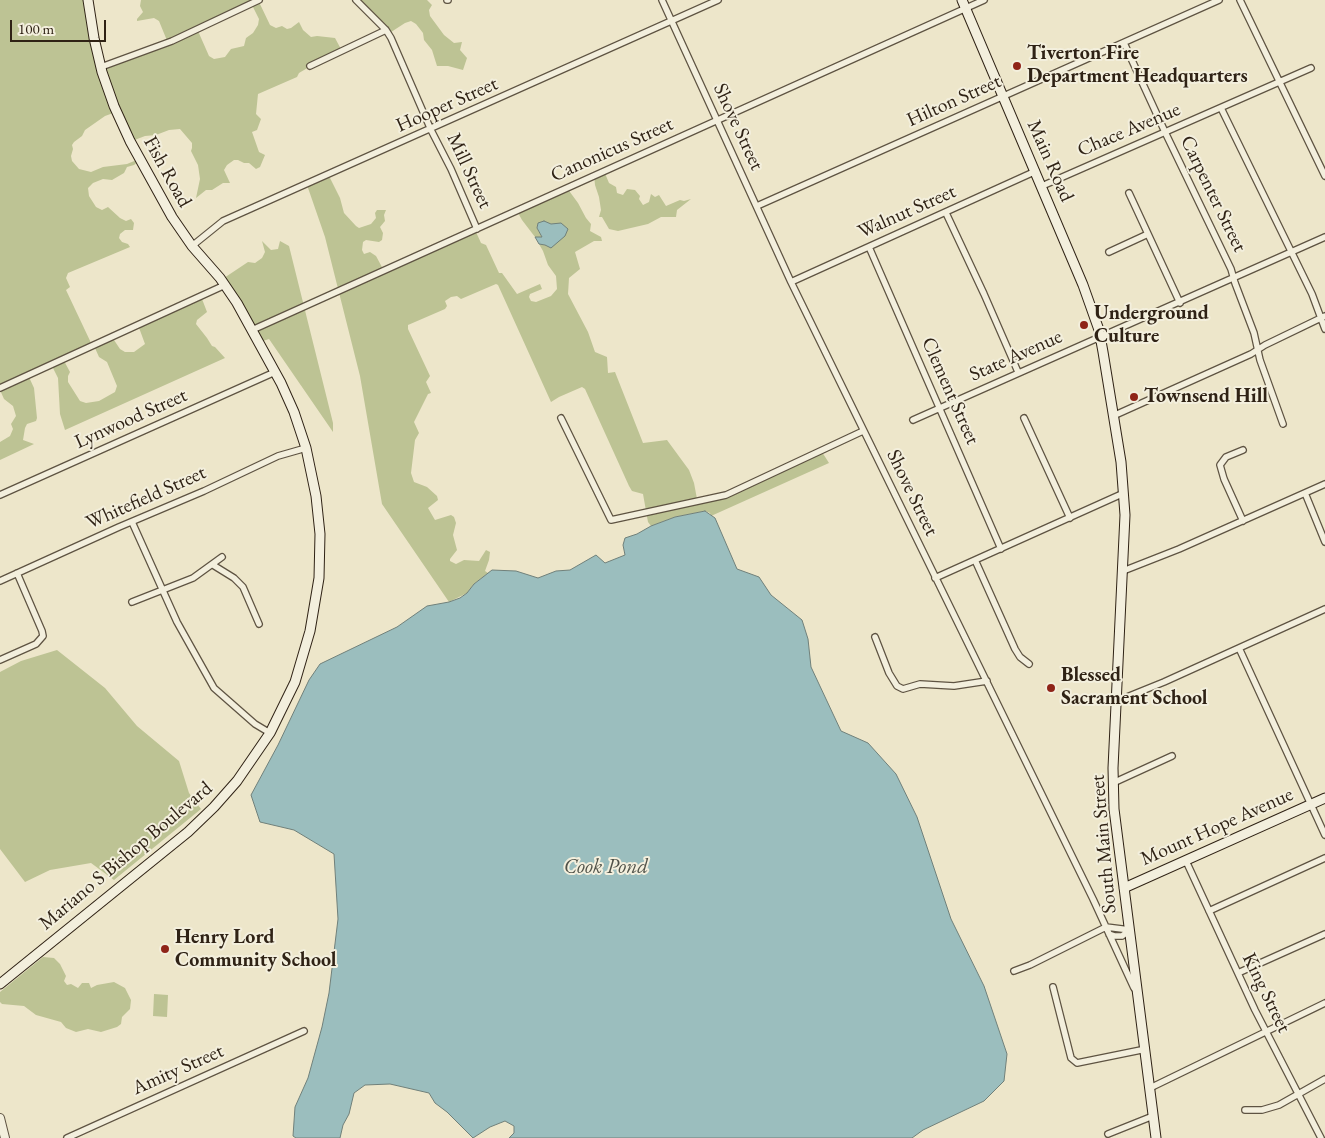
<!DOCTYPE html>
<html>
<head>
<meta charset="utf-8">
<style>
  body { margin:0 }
  #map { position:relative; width:1325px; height:1138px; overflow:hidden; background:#ede6ca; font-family:"EB Garamond",serif }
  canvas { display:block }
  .scale { position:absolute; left:10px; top:20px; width:96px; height:22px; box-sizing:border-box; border:2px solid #2f2215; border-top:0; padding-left:6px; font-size:15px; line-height:18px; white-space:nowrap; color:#2f2215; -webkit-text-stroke:4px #f3efdd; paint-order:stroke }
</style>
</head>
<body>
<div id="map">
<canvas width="1325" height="1138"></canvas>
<div class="scale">100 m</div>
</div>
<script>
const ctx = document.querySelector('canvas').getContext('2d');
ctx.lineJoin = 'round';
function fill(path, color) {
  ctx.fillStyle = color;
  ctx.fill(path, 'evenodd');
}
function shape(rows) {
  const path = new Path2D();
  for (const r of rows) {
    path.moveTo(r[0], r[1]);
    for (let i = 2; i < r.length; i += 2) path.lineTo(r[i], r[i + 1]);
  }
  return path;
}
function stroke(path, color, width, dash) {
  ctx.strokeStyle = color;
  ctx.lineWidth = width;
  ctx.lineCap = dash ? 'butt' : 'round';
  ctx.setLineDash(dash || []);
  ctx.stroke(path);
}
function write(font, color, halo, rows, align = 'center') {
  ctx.font = font + ' "EB Garamond",serif';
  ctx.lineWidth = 4;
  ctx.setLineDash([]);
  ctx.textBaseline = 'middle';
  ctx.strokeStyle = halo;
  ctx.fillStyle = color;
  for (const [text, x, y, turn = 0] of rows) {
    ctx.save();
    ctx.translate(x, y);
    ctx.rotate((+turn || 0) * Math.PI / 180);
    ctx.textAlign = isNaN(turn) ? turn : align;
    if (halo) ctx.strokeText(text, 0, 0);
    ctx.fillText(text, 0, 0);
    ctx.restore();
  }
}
fill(shape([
  [0,0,88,0,101,66,168,43,159,21,154,18,137,21,137,19,143,12,140,6,141,0,261,0,259,2,270,25,276,28,282,26,287,29,291,28,299,22,303,30,311,37,317,36,335,38,342,51,309,67,299,73,297,77,258,94,256,114,261,119,257,130,252,132,259,152,265,155,260,167,256,169,249,163,244,163,238,160,234,160,227,165,224,170,230,183,223,183,212,190,206,190,196,198,200,179,198,165,191,151,192,148,192,143,180,129,169,130,156,135,145,136,132,141,116,112,105,116,85,130,82,136,74,142,72,145,73,149,71,156,72,161,79,169,91,172,103,167,127,164,139,159,140,160,134,165,127,167,124,173,112,180,103,179,93,183,88,188,89,196,96,207,102,210,108,207,120,218,126,221,131,219,134,223,133,230,125,230,120,234,119,238,122,242,128,244,130,247,68,273,66,278,70,287,66,290,92,345,63,359,70,372,68,376,68,382,80,401,86,403,99,401,115,392,117,386,107,362,99,357,95,348,112,337,120,349,125,352,134,352,145,344,138,325,202,299,207,312,197,320,196,324,207,338,212,346,215,347,225,358,65,430,60,414,58,378,51,364,28,375,34,388,37,418,36,421,27,424,25,428,23,440,34,444,0,460,0,442,10,436,13,429,11,424,16,416,13,406,4,399,0,390],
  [252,5,259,19,258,25,253,33,246,38,244,46,231,49,225,57,214,59,209,56,198,31],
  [355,0,427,0,432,5,429,10,430,16,444,35,454,43,462,42,460,50,467,58,463,70,448,66,437,66,432,50,424,40,423,33,416,24,411,21,405,23,388,34],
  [604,171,609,183,616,187,617,193,623,195,627,189,635,190,640,196,639,199,643,205,649,202,651,194,655,197,659,195,666,206,680,200,684,201,691,199,677,210,676,217,661,217,648,224,618,231,609,229,602,217,599,217,601,210,599,197,595,185,594,175],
  [329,176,340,198,344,213,356,226,359,228,371,224,376,218,375,213,377,210,386,210,384,215,385,221,380,227,383,233,382,240,379,242,366,240,363,242,362,250,364,254,370,252,376,256,383,269,476,232,481,243,486,245,499,273,502,273,517,294,540,284,542,289,530,294,529,297,531,301,536,302,551,296,557,289,556,276,548,265,543,251,539,244,545,245,551,224,538,223,537,228,542,237,535,237,522,220,517,211,567,188,578,203,586,218,591,224,590,231,601,237,602,241,594,241,575,252,580,269,569,278,568,294,588,332,595,352,607,357,608,373,615,372,643,443,667,440,689,470,694,483,697,499,727,496,822,452,829,463,711,516,710,513,705,511,675,517,651,526,648,522,643,494,632,491,629,486,585,389,582,387,559,397,551,402,498,285,496,284,461,299,457,296,451,297,445,301,447,306,445,309,408,325,408,329,430,376,426,382,431,393,428,394,414,422,419,433,415,440,411,473,414,482,427,487,437,496,438,500,428,508,435,520,451,515,454,517,456,523,453,535,457,550,450,559,450,561,456,564,464,560,479,561,486,550,490,552,489,560,485,571,488,573,474,584,467,593,449,602,382,504,360,376,325,237,307,185],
  [262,241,271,250,278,249,280,241,289,246,333,423,333,432,269,339,260,342,221,280,248,262,255,263,262,258,265,252],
  [57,650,105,688,137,726,179,761,189,793,201,809,114,880,91,863,50,870,25,882,0,849,0,672,21,661],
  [43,957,54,958,60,964,66,976,64,981,67,985,71,984,78,988,82,983,89,983,91,988,97,985,114,982,125,988,131,1000,130,1009,122,1017,121,1024,117,1027,101,1032,88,1029,76,1032,66,1028,61,1022,36,1015,24,1006,2,1004,0,1002,0,992],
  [154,994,168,995,167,1017,153,1016]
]), '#bdc394');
const water = shape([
  [544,221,551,224,561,223,568,229,565,236,551,248,545,245,539,244,535,237,542,237,537,228,538,223,544,221],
  [705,511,715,518,737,569,759,577,771,595,802,620,808,639,811,667,841,731,868,743,896,774,917,817,951,919,984,986,1007,1054,1004,1081,984,1101,923,1130,912,1138,509,1138,514,1133,514,1126,505,1121,490,1127,473,1138,447,1112,435,1103,429,1093,390,1084,365,1085,354,1093,349,1114,343,1125,340,1138,296,1138,293,1136,295,1107,308,1078,322,1027,329,993,338,919,334,854,294,830,260,822,251,795,278,745,309,680,320,664,397,627,427,606,449,602,460,598,467,593,474,584,492,570,516,571,538,578,556,571,570,570,596,555,605,563,625,555,623,545,625,538,637,534,651,526,675,517,705,511]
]);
fill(water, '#9bbebe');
stroke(water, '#70807a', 1);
const minor = shape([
  [356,0,386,30,391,38,431,130,451,169,477,229],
  [447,0,448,0],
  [662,0,791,282,1093,899,1134,988],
  [1240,0,1325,176],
  [1124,43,1165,132,1231,269,1235,283,1254,333,1260,360,1283,424],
  [310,66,386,30],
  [101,67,172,41,259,0],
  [1221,108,1312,294,1325,329],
  [1042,186,1311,68],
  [1129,193,1180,303],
  [757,206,1219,0],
  [946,213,984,294,1018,372],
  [192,246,223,221,718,0],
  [869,247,1001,549],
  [1109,252,1148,234],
  [791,282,1036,171],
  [252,330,984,0],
  [0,388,225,285],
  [1113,416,1251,354,1265,345,1325,316],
  [561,418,611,520,726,495,863,431],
  [1024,418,1070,518],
  [913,420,1325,237],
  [1305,493,1325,542],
  [0,495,275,372],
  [1243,521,1224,479,1220,465,1226,457,1243,450],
  [132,522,177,622,214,688,255,724,270,733],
  [975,560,1015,649,1020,657,1029,664],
  [213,565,234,578,243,587,259,624],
  [1123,571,1179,549,1325,484],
  [935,578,1124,493],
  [0,581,119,527,204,491,278,456,306,448],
  [132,602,193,578,222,557],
  [875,637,889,673,897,686,903,689,920,684,954,686,987,681],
  [1239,648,1325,835],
  [0,660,36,644,43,636,42,631,17,573],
  [1117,701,1164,682,1325,609],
  [1113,783,1172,756],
  [1186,861,1255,1010,1321,1138],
  [1209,911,1325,858],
  [1109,934,1115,936,1122,936,1130,930],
  [1014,971,1030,965,1106,927,1130,930],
  [1238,973,1325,934],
  [1053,987,1071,1058,1077,1063,1146,1049],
  [1150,1088,1325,1003],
  [1245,1110,1262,1110,1279,1105,1325,1079],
  [1108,1134,1153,1116],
  [67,1138,304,1031]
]);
const tertiary = shape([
  [0,1118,5,1138]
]);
const secondary = shape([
  [962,0,1083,285,1099,330,1103,352,1121,462,1125,515,1113,768,1114,809,1156,1138],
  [1124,888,1325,798],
  [0,984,188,832,214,807,237,781,270,733,295,682,310,631,319,578,320,534,316,496,306,448,294,412,281,383,237,303,220,278,192,246,172,217,130,141,114,106,102,72,94,38,88,0]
]);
stroke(minor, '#5e5342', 8);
stroke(tertiary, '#5e5342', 10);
stroke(secondary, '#2f2215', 11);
stroke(minor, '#f3efdd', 5.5);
stroke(tertiary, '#f3efdd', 8);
stroke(secondary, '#f3efdd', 9);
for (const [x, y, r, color] of [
  [1017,66,5,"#8f2418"],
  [1084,325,5,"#8f2418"],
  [1134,397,5,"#8f2418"],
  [1051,688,5,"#8f2418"],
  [165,949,5,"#8f2418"]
]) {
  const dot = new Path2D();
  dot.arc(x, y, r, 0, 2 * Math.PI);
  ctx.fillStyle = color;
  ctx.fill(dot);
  stroke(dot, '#f3efdd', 2);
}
write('bold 20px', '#2f2215', '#f3efdd', [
  ["Tiverton Fire",1027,54],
  ["Department Headquarters",1027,77],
  ["Underground",1094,314],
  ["Culture",1094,337],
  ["Townsend Hill",1144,397],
  ["Blessed",1061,676],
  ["Sacrament School",1061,699],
  ["Henry Lord",175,938],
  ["Community School",175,961]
], 'left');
write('20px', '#2f2215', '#f3efdd', [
  ["Hilton Street",954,101,-24],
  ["Hooper Street",447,105,-24],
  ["Shove Street",738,127,65],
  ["Chace Avenue",1129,130,-23],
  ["Canonicus Street",612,150,-24],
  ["Main Road",1050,161,66],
  ["Mill Street",469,171,65],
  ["Fish Road",167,172,61],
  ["Carpenter Street",1213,194,64],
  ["Walnut Street",907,212,-24],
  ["State Avenue",1016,356,-24],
  ["Clement Street",950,391,66],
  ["Lynwood Street",131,419,-24],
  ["Shove Street",912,493,64],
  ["Whitefield Street",146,498,-24],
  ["Mount Hope Avenue",1217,827,-24],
  ["South Main Street",1104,844,-95],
  ["Mariano S Bishop Boulevard",126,856,-40],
  ["King Street",1266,993,64],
  ["Amity Street",178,1070,-24]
]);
write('italic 21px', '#4f5148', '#f3efdd', [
  ["Cook Pond",606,867]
]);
</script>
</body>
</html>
